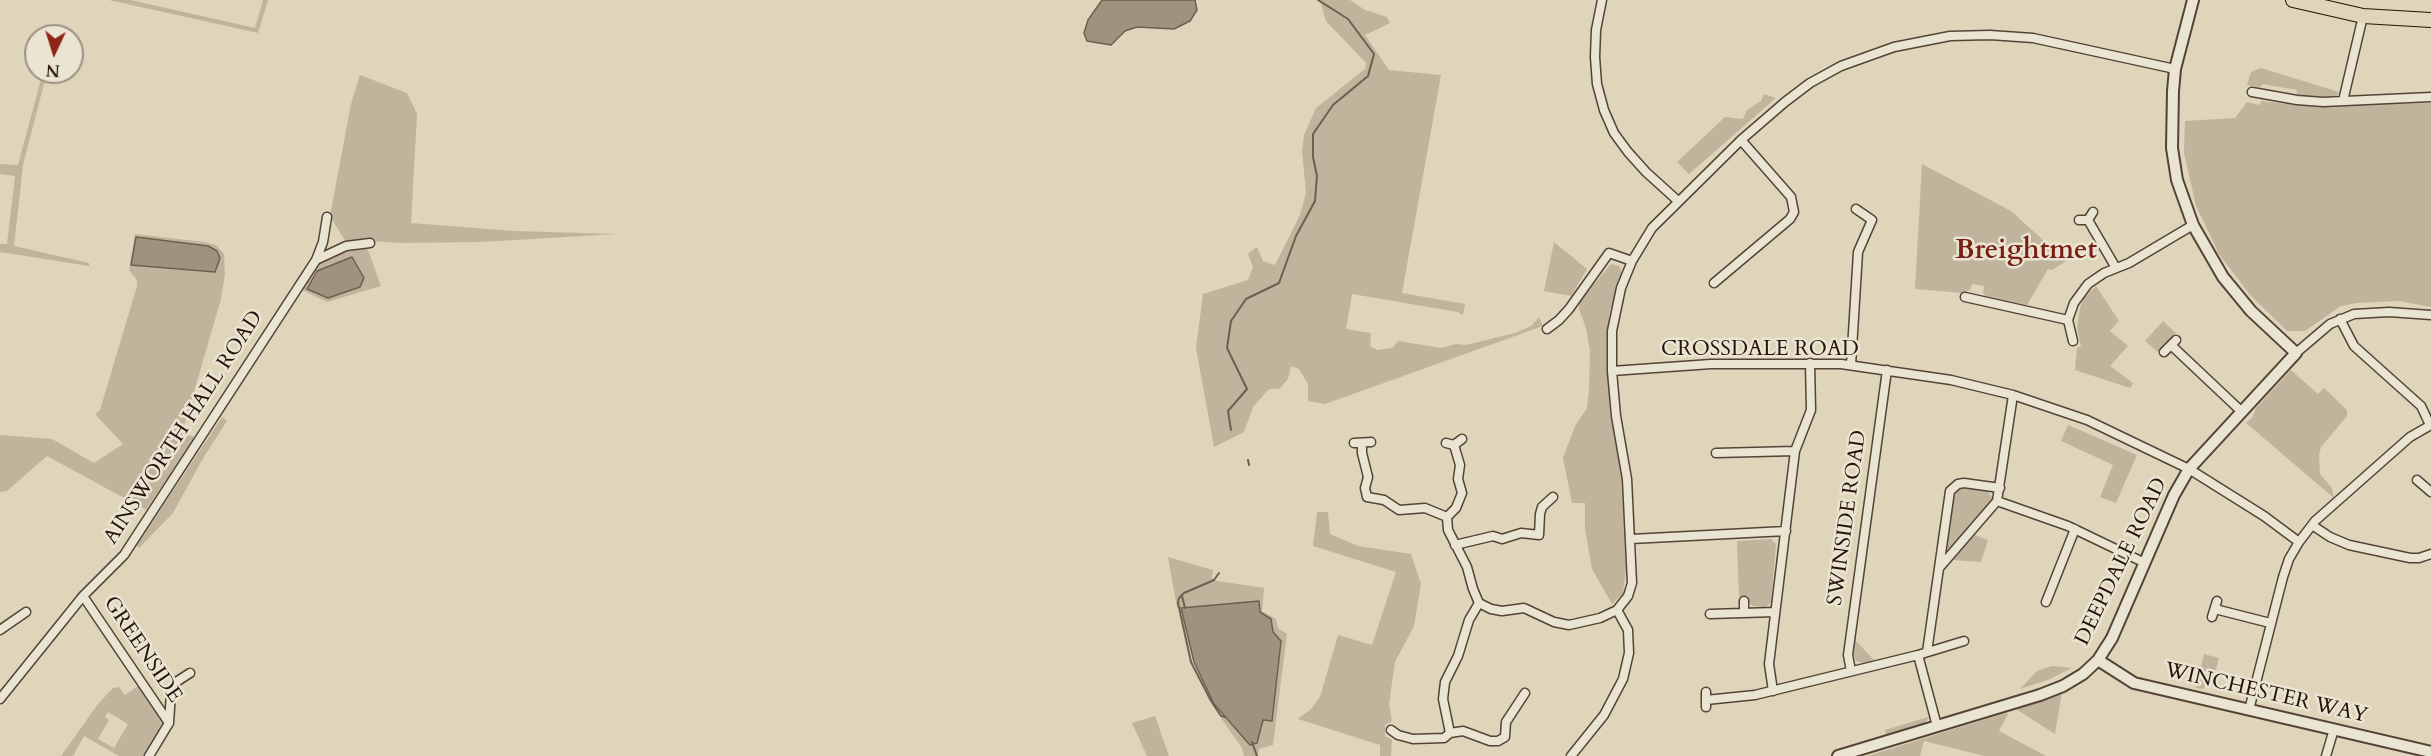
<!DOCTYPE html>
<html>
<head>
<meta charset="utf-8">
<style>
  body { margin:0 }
  #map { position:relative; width:2431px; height:756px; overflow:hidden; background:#dfd5ba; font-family:Cardo,serif }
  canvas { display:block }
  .north { position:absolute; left:24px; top:24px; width:60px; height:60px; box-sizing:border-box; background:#eae4d2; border:2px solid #9c9082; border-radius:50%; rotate:184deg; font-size:16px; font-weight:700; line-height:24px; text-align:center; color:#26120a }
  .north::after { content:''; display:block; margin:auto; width:21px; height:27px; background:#8f2418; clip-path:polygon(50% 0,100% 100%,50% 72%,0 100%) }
</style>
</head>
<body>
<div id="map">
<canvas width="2431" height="756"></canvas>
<div class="north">N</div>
</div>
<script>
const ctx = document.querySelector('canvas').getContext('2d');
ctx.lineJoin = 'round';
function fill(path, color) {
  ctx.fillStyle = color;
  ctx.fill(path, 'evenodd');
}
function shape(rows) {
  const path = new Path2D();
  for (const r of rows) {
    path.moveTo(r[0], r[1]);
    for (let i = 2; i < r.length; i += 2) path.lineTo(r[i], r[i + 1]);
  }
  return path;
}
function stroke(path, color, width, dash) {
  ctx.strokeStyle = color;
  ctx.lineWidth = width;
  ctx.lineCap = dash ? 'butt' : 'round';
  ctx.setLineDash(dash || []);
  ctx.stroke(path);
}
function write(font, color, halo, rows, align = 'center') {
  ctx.font = font + ' Cardo,serif';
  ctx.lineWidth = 5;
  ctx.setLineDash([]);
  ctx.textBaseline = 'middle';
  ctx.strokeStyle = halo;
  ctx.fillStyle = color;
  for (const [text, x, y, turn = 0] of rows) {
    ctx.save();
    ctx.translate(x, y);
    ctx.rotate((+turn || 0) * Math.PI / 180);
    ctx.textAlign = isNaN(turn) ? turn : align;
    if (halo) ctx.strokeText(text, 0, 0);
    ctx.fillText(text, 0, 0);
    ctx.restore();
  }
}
fill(shape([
  [109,0,131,0,255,28,263,0,268,0,258,33],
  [1320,0,1350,0,1365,10,1387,17,1390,23,1365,35,1389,70,1441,75,1402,293,1465,304,1463,315,1458,312,1352,294,1346,329,1371,333,1370,346,1377,350,1392,348,1398,341,1441,348,1456,344,1466,345,1515,333,1531,326,1539,317,1543,326,1325,404,1308,401,1308,384,1299,369,1291,366,1288,379,1279,389,1269,389,1253,407,1244,432,1214,447,1196,348,1203,294,1248,280,1253,267,1248,254,1257,247,1263,261,1275,265,1300,215,1306,193,1302,151,1304,135,1316,108,1365,69,1366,63,1326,21],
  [2261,68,2339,92,2337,96,2328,102,2296,98,2297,90,2262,84,2261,87,2247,85,2251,72],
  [43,72,47,72,23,165,14,246,89,263,89,266,0,252,0,244,7,244,15,176,0,174,0,164,18,165],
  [360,75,407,93,417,114,411,223,514,231,616,234,480,242,399,243,361,240,347,244,330,216,351,104],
  [1764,94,1776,98,1689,174,1677,162,1725,117,1743,119,1747,110,1761,101],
  [2261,101,2306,106,2431,103,2431,307,2399,301,2357,303,2341,306,2305,331,2287,331,2250,295,2219,254,2196,206,2184,153,2185,121,2235,118,2247,102,2260,105],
  [1922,164,2011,211,2066,261,2052,270,2048,269,2027,305,1986,296,1983,293,1984,286,1972,284,1970,290,1963,293,1915,289],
  [135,234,204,242,216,245,224,254,225,274,221,299,182,433,195,437,146,510,47,456,7,491,0,492,0,435,52,439,94,463,123,444,95,414,100,410,137,286,137,280,129,270],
  [1554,242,1587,269,1571,296,1544,291],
  [367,247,381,286,327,302,300,289,320,263,351,248],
  [1611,264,1619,266,1622,272,1609,314,1607,358,1610,414,1621,469,1626,569,1623,593,1612,604,1592,569,1585,528,1585,503,1572,503,1563,458,1575,426,1587,408,1589,389,1590,351,1586,328,1579,309,1579,302],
  [2096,286,2119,321,2110,331,2128,346,2110,366,2133,383,2130,388,2075,370,2077,348,2081,346,2077,328,2080,308,2084,298],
  [2163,321,2176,333,2158,352,2145,341],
  [2291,370,2318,394,2324,388,2347,410,2347,416,2321,447,2319,455,2320,474,2332,488,2334,498,2246,423,2252,418,2256,408],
  [222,417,227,421,202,460,173,513,139,548,137,545],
  [2068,425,2137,455,2116,503,2100,497,2113,465,2061,441],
  [1962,488,1987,491,1993,498,1952,548,1948,549,1946,546,1954,492],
  [1317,512,1328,512,1330,534,1358,546,1411,554,1421,584,1414,626,1395,662,1389,704,1392,721,1385,725,1385,736,1392,740,1391,756,1380,756,1380,745,1298,719,1311,709,1320,697,1338,635,1372,645,1396,572,1313,546],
  [1975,535,1988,540,1981,562,1953,560],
  [1771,539,1776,544,1771,602,1766,607,1753,606,1749,603,1748,596,1739,597,1737,541],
  [1168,557,1213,570,1212,578,1218,581,1264,588,1262,611,1276,619,1278,628,1287,634,1273,745,1259,749,1258,756,1244,756,1242,748,1221,718,1225,718,1251,745,1257,743,1263,719,1272,721,1273,633,1271,619,1260,612,1259,601,1177,608],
  [1855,640,1874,660,1864,663,1856,661,1854,655],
  [2204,654,2219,658,2214,677,2207,676,2204,689,2196,688],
  [2052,666,2072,668,2048,680,2020,689,2037,671],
  [138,686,163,721,163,725,144,756,119,756,84,736,73,756,61,756,98,704,113,688,119,687,125,695],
  [108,712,128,724,114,748,98,739,109,720,105,717],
  [2063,686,2055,734,2008,704],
  [2006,713,2008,714,1999,731,2046,756,1985,756,1924,741,1920,756,1867,756],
  [1155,716,1169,756,1147,756,1132,723],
  [1931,716,1923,724,1886,735,1885,730]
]), '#c0b49c');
const water = shape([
  [1102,0,1195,0,1197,10,1190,21,1174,29,1137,27,1125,31,1111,45,1087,41,1084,33,1088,20,1102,0],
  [136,237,208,246,217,251,220,258,215,272,131,265,136,237],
  [352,257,364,278,360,287,328,298,307,289,317,271,352,257],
  [1259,601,1260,612,1271,619,1273,632,1281,641,1272,721,1263,720,1257,743,1250,745,1214,704,1194,662,1181,608,1259,601]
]);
fill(water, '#a0937e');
stroke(water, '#6f5f50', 1.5);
stroke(shape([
  [1231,430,1228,411,1247,389,1227,348,1231,321,1246,299,1279,283,1296,236,1315,201,1317,176,1313,157,1313,134,1333,105,1368,76,1374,54,1348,19,1318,0],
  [1248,460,1249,465],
  [1219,573,1214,580,1184,593,1179,598,1178,603,1191,662,1211,701,1221,716,1225,717],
  [1182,596,1185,608],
  [1252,742,1257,756]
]), '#6f5f50', 2);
const minor = shape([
  [1602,0,1596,30,1595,57,1597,84,1604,110,1614,133,1628,152,1646,172,1678,201],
  [2252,92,2297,100,2323,102,2431,97],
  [2343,101,2363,16],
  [2079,220,2088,220,2093,212],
  [2088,220,2116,268],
  [316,260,346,246,370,243],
  [1714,283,1790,219,1794,212,1791,197,1741,140],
  [1965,297,2068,320],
  [2340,319,2354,346,2421,406,2430,425],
  [1547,329,1559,320,1569,309,1609,253,1632,261],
  [2073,341,2068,320,2074,303,2088,284,2104,273,2129,263,2193,225],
  [2171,345,2242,412],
  [2164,352,2176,340],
  [2296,353,2330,324,2354,314,2389,312,2431,315],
  [1851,365,1858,252,1872,220,1856,209],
  [1612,371,1711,364,1841,364,1951,380,2013,395,2087,420,2189,469,2264,516,2299,542],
  [1354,443,1371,442],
  [1446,443,1454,445,1462,439],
  [1362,444,1362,453,1368,477,1365,488,1367,497,1384,500,1399,510,1425,508,1447,517,1448,530,1467,567,1473,589,1479,603,1469,620,1458,656,1445,682,1443,699,1450,733],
  [1716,453,1795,451],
  [2417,480,2431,492],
  [1997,501,2068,526,2145,563],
  [1447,517,1456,508,1462,493,1458,479,1460,465,1454,445],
  [2312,525,2330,537,2349,545,2410,558,2419,558,2431,554],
  [1631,539,1786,531],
  [1455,545,1493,536,1502,539,1521,533,1539,535,1540,514,1542,507,1553,497],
  [1940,567,1997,501,2013,395],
  [83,596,169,723,149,756],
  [1744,601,1744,613],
  [2046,602,2075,529],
  [1479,603,1491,609,1502,611,1524,608,1554,622,1569,625,1600,618,1617,610,1628,596,1632,583,1627,479,1616,416,1612,371,1612,331,1621,288,1632,261,1652,228,1741,140,1785,102,1810,83,1841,66,1894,47,1950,36,1990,35,2033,38,2175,69],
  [2215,609,2270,623],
  [1710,614,1775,612],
  [2212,617,2217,601],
  [0,630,26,612],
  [1927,652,1950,491,1958,484,1964,483,2000,488],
  [1918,655,1937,726],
  [1851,671,1848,655,1887,370],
  [1773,691,1769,664,1795,451,1811,410,1810,363],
  [0,699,83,596,124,555,316,260,323,242,327,217],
  [1706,700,1755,695,1918,655,1964,641],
  [1706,707,1706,692],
  [2249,710,2283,577,2289,559,2299,542,2315,521,2410,437,2431,425],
  [169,723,171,693,176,682,190,673],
  [1391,730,1398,735,1413,739,1444,738,1450,733,1463,731,1490,741,1498,741,1505,737,1506,722,1525,693],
  [1571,756,1604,715,1623,679,1629,653,1628,630,1617,610],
  [2326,756,2334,729]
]);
const tertiary = shape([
  [2098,660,2134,683,2431,752],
  [1838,756,2040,695,2063,686,2083,674,2098,660,2112,638,2174,495,2189,469,2296,353,2251,311,2223,277,2193,225,2177,180,2172,148,2173,91,2175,69,2193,0]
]);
const trunk = shape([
  [2293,0,2363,16,2431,20]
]);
stroke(minor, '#544336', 11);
stroke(tertiary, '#544336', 14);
stroke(trunk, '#26120a', 16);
stroke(minor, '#eae4d2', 8);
stroke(tertiary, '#eae4d2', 10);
stroke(trunk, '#dfd5ba', 14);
write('21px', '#26120a', '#eae4d2', [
  ["CROSSDALE ROAD",1760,350],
  ["AINSWORTH HALL ROAD",184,428,-57],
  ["SWINSIDE ROAD",1848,518,-82],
  ["DEEPDALE ROAD",2122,562,-64],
  ["GREENSIDE",142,650,56],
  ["WINCHESTER WAY",2266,694,13]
]);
write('bold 27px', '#7a1f14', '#eae4d2', [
  ["Breightmet",2026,252]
]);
</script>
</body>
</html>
